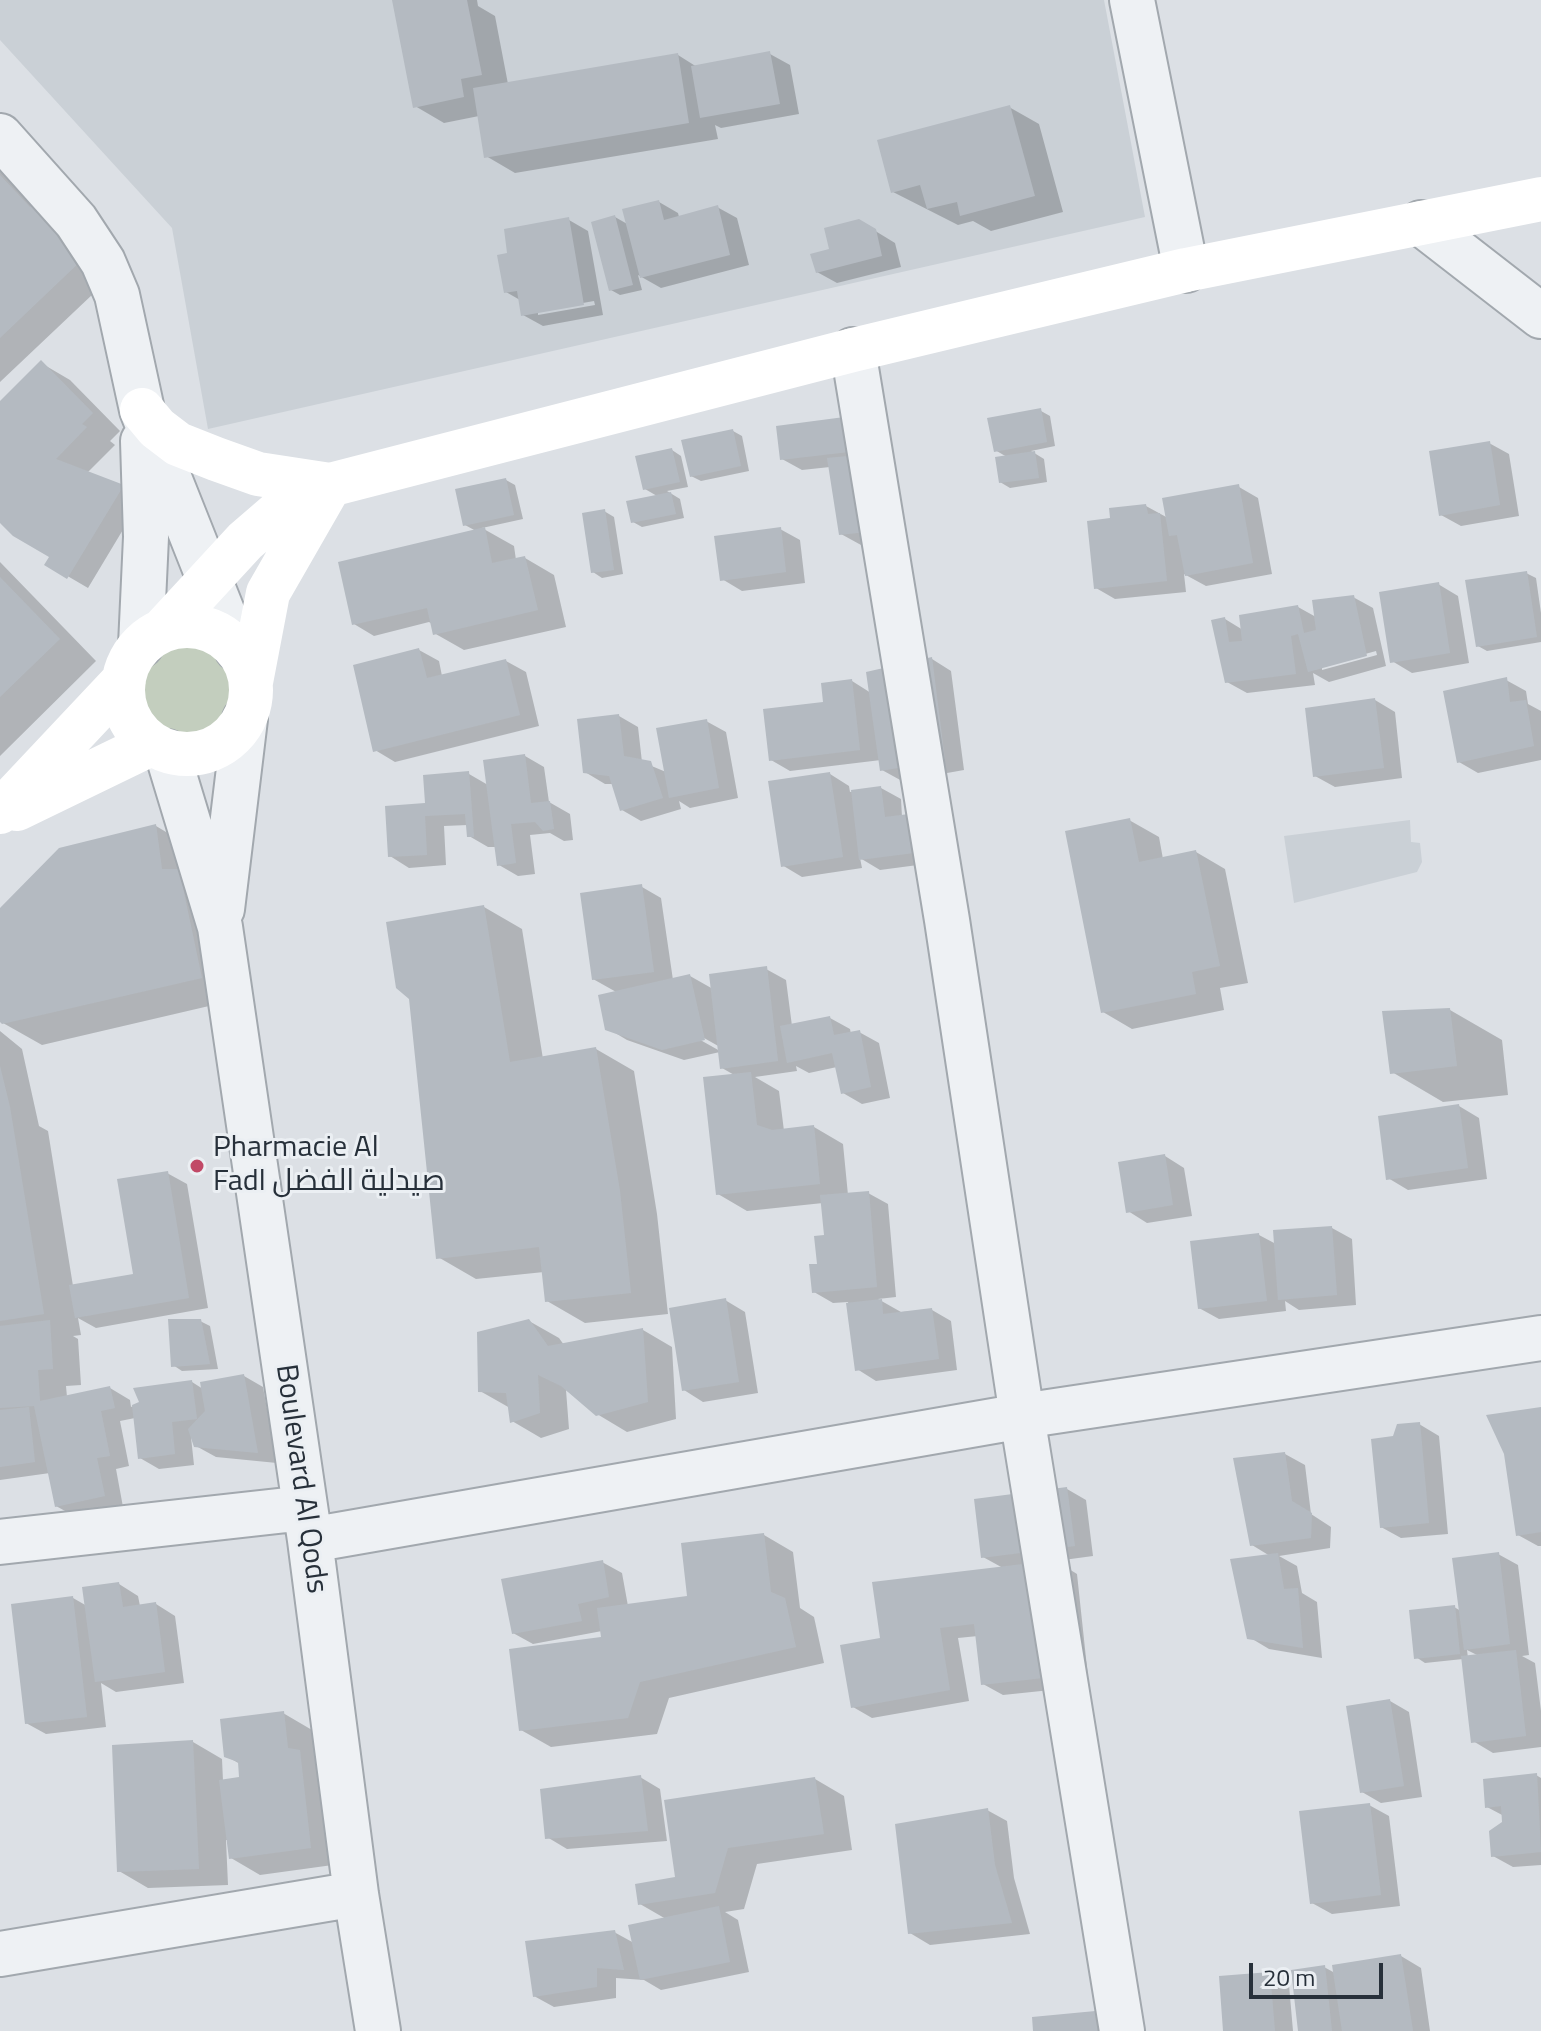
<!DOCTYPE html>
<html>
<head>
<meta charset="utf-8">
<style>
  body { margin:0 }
  #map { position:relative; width:1541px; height:2031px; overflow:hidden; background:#dce0e5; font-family:"Titillium Web",sans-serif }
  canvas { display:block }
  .scale { position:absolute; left:1249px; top:1963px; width:134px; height:36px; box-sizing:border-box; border:4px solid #27303a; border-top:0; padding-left:10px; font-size:24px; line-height:28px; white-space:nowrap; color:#27303a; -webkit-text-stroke:6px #ebeff3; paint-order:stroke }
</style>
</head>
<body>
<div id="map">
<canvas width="1541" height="2031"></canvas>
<div class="scale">20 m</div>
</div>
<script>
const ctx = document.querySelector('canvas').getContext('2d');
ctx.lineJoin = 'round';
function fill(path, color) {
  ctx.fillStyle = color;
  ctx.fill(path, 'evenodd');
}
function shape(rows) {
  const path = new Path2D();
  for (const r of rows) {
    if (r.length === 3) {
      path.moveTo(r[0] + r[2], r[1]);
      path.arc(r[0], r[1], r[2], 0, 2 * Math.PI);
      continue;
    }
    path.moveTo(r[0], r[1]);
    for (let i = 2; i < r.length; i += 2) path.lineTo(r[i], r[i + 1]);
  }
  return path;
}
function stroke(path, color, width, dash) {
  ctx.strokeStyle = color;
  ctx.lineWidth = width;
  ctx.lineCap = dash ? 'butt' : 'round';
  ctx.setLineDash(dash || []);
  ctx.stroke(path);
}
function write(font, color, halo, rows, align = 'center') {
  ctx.font = font + ' "Titillium Web",Cairo,sans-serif';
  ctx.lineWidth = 6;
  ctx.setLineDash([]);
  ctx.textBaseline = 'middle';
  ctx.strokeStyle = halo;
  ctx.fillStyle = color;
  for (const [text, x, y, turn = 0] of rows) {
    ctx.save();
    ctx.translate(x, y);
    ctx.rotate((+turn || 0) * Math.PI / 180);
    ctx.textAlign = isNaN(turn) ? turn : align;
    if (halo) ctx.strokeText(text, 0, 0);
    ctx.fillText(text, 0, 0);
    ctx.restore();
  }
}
fill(shape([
  [0,0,1104,0,1145,217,208,429,172,228,0,40],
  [1410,820,1411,842,1420,843,1422,862,1417,872,1294,903,1284,836]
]), '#cad0d6');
fill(shape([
  [185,691,47]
]), '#c3cebe');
fill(shape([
  [394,0,477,0,478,6,495,16,508,84,678,55,697,67,770,54,790,65,799,114,721,128,715,125,718,139,515,173,486,156,479,116,444,123,415,106],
  [1009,107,1039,124,1063,212,991,231,973,221,958,225,893,192],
  [0,163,112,276,0,382],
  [659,202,678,213,679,217,717,207,737,218,749,265,661,288,638,275,642,290,620,295,611,290,615,217,629,225],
  [569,220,588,231,603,315,543,326,523,315,520,300,506,292,510,255],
  [594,301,595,305,538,315,538,311],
  [859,221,895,243,901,267,837,283,817,272,832,250],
  [41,363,70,380,120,431,110,441,115,445,87,473,123,487,142,498,88,588,47,564,52,557,0,520,0,404],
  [1041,411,1050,416,1055,446,1031,451,1044,459,1047,482,1010,488,1000,482,1007,457,995,450],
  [871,430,903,541,861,545,841,534,830,467,802,470,782,459],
  [733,431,742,436,749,471,701,481,691,476],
  [1489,443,1509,454,1519,516,1461,526,1441,515],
  [672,450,681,456,688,487,667,491,680,499,684,518,642,527,633,522,657,496,645,489],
  [506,480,515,485,523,519,482,528,514,546,516,560,525,558,554,575,566,627,464,650,434,633,432,624,429,622,374,636,354,624,476,531,465,525],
  [1239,487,1258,498,1272,574,1206,586,1184,574,1186,592,1115,599,1096,588,1112,520,1146,506,1168,518],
  [604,511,614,517,623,574,602,578,593,572],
  [780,529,800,540,805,583,742,591,722,579],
  [0,562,96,661,0,756],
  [1526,573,1536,578,1541,613,1541,642,1487,651,1478,646],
  [1438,584,1458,596,1469,663,1412,673,1392,661],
  [1353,597,1373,608,1386,666,1329,682,1313,673,1315,685,1247,693,1227,682,1225,619,1243,630,1298,607,1316,617],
  [1376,651,1377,655,1322,670,1322,666],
  [419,650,439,661,442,676,506,661,526,672,539,726,395,762,375,750],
  [932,659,951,671,964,770,902,781,882,770,881,760,790,771,771,760,825,703,852,681,871,693],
  [1506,680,1526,691,1528,704,1541,711,1541,760,1478,773,1459,762],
  [1375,700,1395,712,1402,778,1335,787,1315,776],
  [619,716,638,727,642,762,666,772,706,721,726,732,738,798,690,808,679,801,681,809,641,821,622,810,614,784,605,784,585,772],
  [525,756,544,767,549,802,570,814,573,840,564,841,550,833,530,835,535,874,518,876,499,865,496,847,488,847,469,836,468,825,444,826,446,865,409,868,390,856,427,805,469,774,488,785],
  [830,774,849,786,850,792,881,788,901,799,902,817,933,863,880,870,860,858,862,868,802,877,782,865],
  [1129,820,1159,837,1163,859,1196,852,1225,869,1248,983,1220,988,1224,1010,1132,1029,1103,1012],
  [156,826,193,848,239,999,42,1045,3,1023,0,1020,0,911],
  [642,887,661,898,673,980,690,976,713,989,766,969,786,980,792,1026,830,1018,850,1029,851,1034,859,1032,879,1043,890,1098,862,1104,843,1093,837,1067,809,1073,796,1066,797,1071,755,1077,779,1091,784,1131,814,1127,843,1144,848,1195,868,1193,888,1204,896,1297,878,1299,901,1312,932,1310,951,1321,957,1370,876,1381,857,1369,848,1302,833,1303,814,1292,826,1237,823,1203,747,1211,718,1194,736,1076,722,1068,720,1052,684,1060,627,1040,607,1028,618,993,593,979],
  [697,1034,720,1047,720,1051,695,1037],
  [484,907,522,929,543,1059,596,1049,634,1071,657,1214,668,1314,585,1323,547,1301,544,1272,476,1279,438,1257],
  [1450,1010,1502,1040,1508,1095,1443,1102,1392,1072],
  [0,1031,22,1049,39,1126,48,1131,73,1286,135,1276,167,1173,187,1184,208,1308,96,1328,78,1318,81,1335,73,1336,78,1339,81,1385,66,1386,67,1397,110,1388,130,1400,131,1407,192,1382,203,1389,244,1376,263,1387,277,1463,216,1457,196,1446,191,1437,194,1465,159,1469,140,1458,135,1418,120,1421,129,1466,116,1469,123,1507,76,1517,56,1506,50,1473,0,1480],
  [1459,1106,1479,1118,1487,1179,1408,1190,1388,1178],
  [1165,1156,1184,1168,1192,1216,1147,1223,1128,1211],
  [1332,1228,1352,1239,1356,1305,1299,1310,1285,1301,1286,1311,1219,1319,1199,1308,1259,1235,1276,1244],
  [725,1300,745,1312,758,1393,703,1402,684,1390],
  [200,1321,210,1326,218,1369,182,1371,173,1365],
  [529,1321,559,1338,564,1345,643,1330,672,1347,676,1419,627,1432,597,1414,566,1390,569,1429,541,1438,512,1421,510,1408,480,1391],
  [1541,1409,1541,1546,1538,1546,1518,1535],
  [1419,1424,1439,1436,1448,1534,1401,1538,1381,1527,1394,1438],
  [1285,1454,1305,1465,1311,1514,1331,1527,1330,1548,1279,1556,1297,1566,1302,1593,1317,1602,1322,1658,1269,1649,1249,1637,1270,1556,1252,1545],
  [1067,1489,1086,1500,1093,1556,1056,1561,1077,1574,1089,1686,1003,1695,983,1684,978,1636,958,1638,969,1701,872,1718,853,1707,883,1640,1003,1568,983,1557],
  [764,1535,793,1552,800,1608,814,1617,824,1663,669,1698,657,1734,551,1747,521,1730,603,1639,602,1631,533,1644,513,1633,602,1562,622,1573,628,1606,689,1598],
  [1498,1554,1518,1565,1529,1655,1522,1656,1535,1663,1541,1711,1541,1747,1493,1753,1473,1741,1463,1659,1425,1663,1416,1657,1454,1607,1461,1611],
  [1467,1650,1479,1656,1468,1658],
  [119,1584,138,1596,140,1606,156,1604,175,1616,184,1683,116,1692,101,1683,106,1727,46,1734,26,1723,73,1598,87,1606],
  [1390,1701,1409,1712,1422,1797,1381,1803,1362,1792],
  [283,1713,312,1730,316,1762,328,1769,340,1864,260,1875,231,1858,229,1840,226,1840,228,1885,148,1888,119,1871,193,1742,222,1759,223,1781,242,1779,240,1764,226,1756],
  [1536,1775,1541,1778,1541,1865,1513,1867,1493,1856,1505,1823,1504,1816,1487,1807],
  [640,1777,660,1789,667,1841,567,1849,547,1837],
  [815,1779,844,1796,852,1850,757,1864,744,1909,725,1912,738,1920,749,1972,661,1990,644,1980,616,1978,616,1998,554,2007,534,1996,614,1932,634,1943,666,1919,640,1904],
  [1369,1805,1389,1816,1400,1906,1332,1914,1312,1903],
  [987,1810,1007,1821,1014,1878,1030,1934,930,1945,910,1933],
  [1401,1956,1421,1968,1430,2031,1300,2031,1324,1967,1335,1973],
  [1269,1974,1289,1985,1293,2031,1225,2031]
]), '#0003');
fill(shape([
  [392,0,467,0,482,75,461,79,464,97,413,108],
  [770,51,780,104,700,118,691,66],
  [678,53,689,123,484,158,473,88],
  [1010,105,1035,196,960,216,957,202,927,209,920,185,891,193,877,140],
  [0,175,30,207,33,204,84,258,0,338],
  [659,200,664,220,718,205,730,255,640,278,622,209],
  [615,215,633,285,609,291,591,222],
  [569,217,584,305,521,316,517,291,504,293,497,255,507,253,504,229],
  [859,219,876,229,882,256,816,273,810,254,829,249,824,228],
  [41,360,93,413,82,424,87,427,56,459,124,485,67,579,44,565,49,557,13,536,0,523,0,401],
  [1041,408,1047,442,994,452,987,418],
  [852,416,857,451,780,460,776,426],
  [733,429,741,466,690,477,681,440],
  [1490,441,1500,505,1439,516,1429,451],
  [672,448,680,482,643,490,635,456],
  [1035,451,1039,478,999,483,995,457],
  [871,454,884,530,839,535,827,458],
  [506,478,514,515,463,526,455,489],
  [1239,484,1253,563,1185,576,1177,535,1169,536,1162,498],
  [671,492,676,514,631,523,626,501],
  [1146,504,1148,514,1160,513,1167,581,1094,589,1087,521,1110,518,1109,508],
  [605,509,614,570,591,573,582,513],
  [485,527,492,563,525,556,538,610,433,635,427,608,352,625,338,562],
  [781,527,786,572,720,581,714,536],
  [1527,571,1537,637,1476,647,1465,580],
  [0,577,60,639,0,697],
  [1439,582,1450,653,1390,663,1379,592],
  [1354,595,1367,656,1308,672,1298,634,1291,636,1296,674,1225,683,1211,620,1225,617,1229,642,1242,641,1239,615,1298,605,1304,633,1316,630,1312,600],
  [419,648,427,678,506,659,520,715,373,752,353,665],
  [932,657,945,760,880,771,866,672],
  [1507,677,1510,702,1526,700,1534,746,1457,763,1443,691],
  [852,679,860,750,769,761,763,709,823,702,821,683],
  [1375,698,1384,768,1313,777,1305,708],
  [619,714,624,756,651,761,663,798,620,811,609,776,583,773,577,719],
  [707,719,719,788,669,798,656,728],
  [525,754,531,803,550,801,554,829,543,831,535,822,511,824,516,863,497,866,483,760],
  [469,771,474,837,467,837,465,814,425,816,427,855,388,857,385,806,425,803,423,775],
  [830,772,843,857,781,867,768,781],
  [881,786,885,817,909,814,914,853,859,860,851,790],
  [1130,818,1139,862,1196,850,1220,966,1192,972,1196,994,1101,1013,1065,831],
  [156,824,162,869,179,869,202,978,2,1024,0,1022,0,908,59,848],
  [642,884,654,972,592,980,580,893],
  [484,905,510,1062,596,1047,620,1191,631,1293,545,1302,539,1247,436,1259,409,999,396,988,386,922],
  [767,966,778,1061,720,1069,709,974],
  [690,974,705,1040,662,1050,605,1030,598,995],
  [1450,1008,1457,1066,1390,1074,1382,1011],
  [830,1016,834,1035,860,1030,871,1087,841,1094,832,1053,787,1063,780,1026],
  [0,1066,10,1107,44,1314,0,1321],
  [751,1072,757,1125,772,1130,814,1125,820,1184,716,1195,703,1077],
  [1459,1104,1468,1168,1386,1180,1378,1116],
  [1165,1154,1173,1205,1126,1213,1118,1162],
  [168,1171,189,1298,75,1318,69,1285,133,1274,117,1179],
  [869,1191,877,1287,812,1293,809,1264,817,1264,814,1236,824,1235,820,1195],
  [1332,1226,1337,1295,1278,1300,1273,1230],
  [1259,1233,1267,1301,1198,1309,1190,1241],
  [726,1298,739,1382,682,1391,669,1308],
  [882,1299,883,1314,932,1308,939,1359,855,1371,846,1303],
  [168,1319,201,1319,210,1364,171,1367],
  [529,1319,548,1346,643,1328,648,1402,596,1416,561,1386,538,1375,540,1413,510,1423,506,1393,478,1392,477,1332],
  [50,1320,53,1369,38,1370,40,1401,110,1386,115,1408,101,1411,110,1456,97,1458,105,1496,55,1507,34,1406,0,1408,0,1326],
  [244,1374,258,1453,194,1447,188,1429,205,1411,200,1382],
  [192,1380,197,1419,172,1422,175,1454,138,1459,132,1405,139,1402,133,1388],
  [29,1407,35,1462,0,1467,0,1410],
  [1541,1407,1541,1532,1516,1536,1504,1454,1486,1415],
  [1420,1422,1429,1523,1380,1528,1371,1439,1393,1436,1397,1424],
  [1285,1452,1292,1501,1312,1513,1311,1538,1250,1546,1233,1458],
  [1067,1487,1075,1546,981,1558,974,1499],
  [764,1533,771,1592,785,1598,796,1647,640,1682,628,1718,519,1731,509,1649,601,1637,597,1608,687,1596,681,1543],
  [1499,1552,1510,1644,1464,1650,1452,1558],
  [1278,1553,1284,1589,1298,1588,1303,1648,1247,1639,1230,1559],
  [603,1560,609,1597,578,1604,582,1621,512,1634,501,1579],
  [1057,1560,1070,1675,981,1685,974,1624,940,1628,950,1690,851,1708,840,1645,880,1638,872,1582],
  [119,1582,123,1607,156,1602,165,1672,95,1682,82,1587],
  [73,1596,87,1717,25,1724,11,1604],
  [1455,1605,1460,1654,1414,1659,1409,1610],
  [1516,1650,1526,1736,1471,1743,1461,1656],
  [1390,1699,1404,1786,1360,1793,1346,1706],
  [284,1711,288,1748,300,1750,311,1848,229,1859,219,1780,239,1777,238,1762,224,1757,220,1719],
  [193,1740,199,1869,117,1872,112,1745],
  [1537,1773,1541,1852,1491,1857,1489,1831,1502,1822,1501,1806,1485,1808,1483,1779],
  [641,1775,648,1831,545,1839,540,1789],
  [815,1777,824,1834,728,1848,715,1893,638,1905,635,1884,675,1877,664,1800],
  [1370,1803,1381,1895,1310,1904,1299,1811],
  [988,1808,995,1865,1012,1923,908,1934,895,1824],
  [719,1906,730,1962,640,1980,628,1925],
  [615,1930,624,1970,597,1968,597,1987,533,1997,525,1941],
  [1401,1954,1413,2031,1342,2031,1332,1965],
  [1325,1965,1332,2031,1298,2031,1291,1970],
  [1270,1972,1275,2031,1223,2031,1219,1976],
  [1106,2010,1108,2031,1033,2031,1032,2017]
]), '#b4bac1');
const street = shape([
  [1132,0,1186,270],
  [0,136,76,221,103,262,117,295,142,410,237,649],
  [1421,223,1541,316],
  [853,350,947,920,1022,1416,1122,2031],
  [141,645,146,537,143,441],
  [167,752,220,927,310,1540,356,1894,378,2031],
  [222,909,245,719],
  [310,1540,1022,1416,1541,1338],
  [0,1542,305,1508],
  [0,1954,356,1894]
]);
stroke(street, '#a2a8ae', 48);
stroke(street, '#eef1f4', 44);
stroke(shape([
  [142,410,157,428,178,444,216,459,258,474,330,485],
  [187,690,64],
  [162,631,245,541,281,510,330,485,853,350,1186,270,1541,199],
  [251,682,268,593,330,485],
  [17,809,151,744],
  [0,812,124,680]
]), '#fff', 44);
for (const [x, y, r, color] of [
  [197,1166,8,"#c14967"]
]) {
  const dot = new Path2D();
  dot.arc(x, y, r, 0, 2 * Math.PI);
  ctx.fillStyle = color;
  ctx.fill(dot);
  stroke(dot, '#ebeff3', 3);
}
write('30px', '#27303a', '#ebeff3', [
  ["Pharmacie Al",213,1149],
  ["Fadl صيدلية الفضل",213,1183]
], 'left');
write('30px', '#27303a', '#ebeff3', [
  ["Boulevard Al Qods",300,1479,82]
]);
</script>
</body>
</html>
